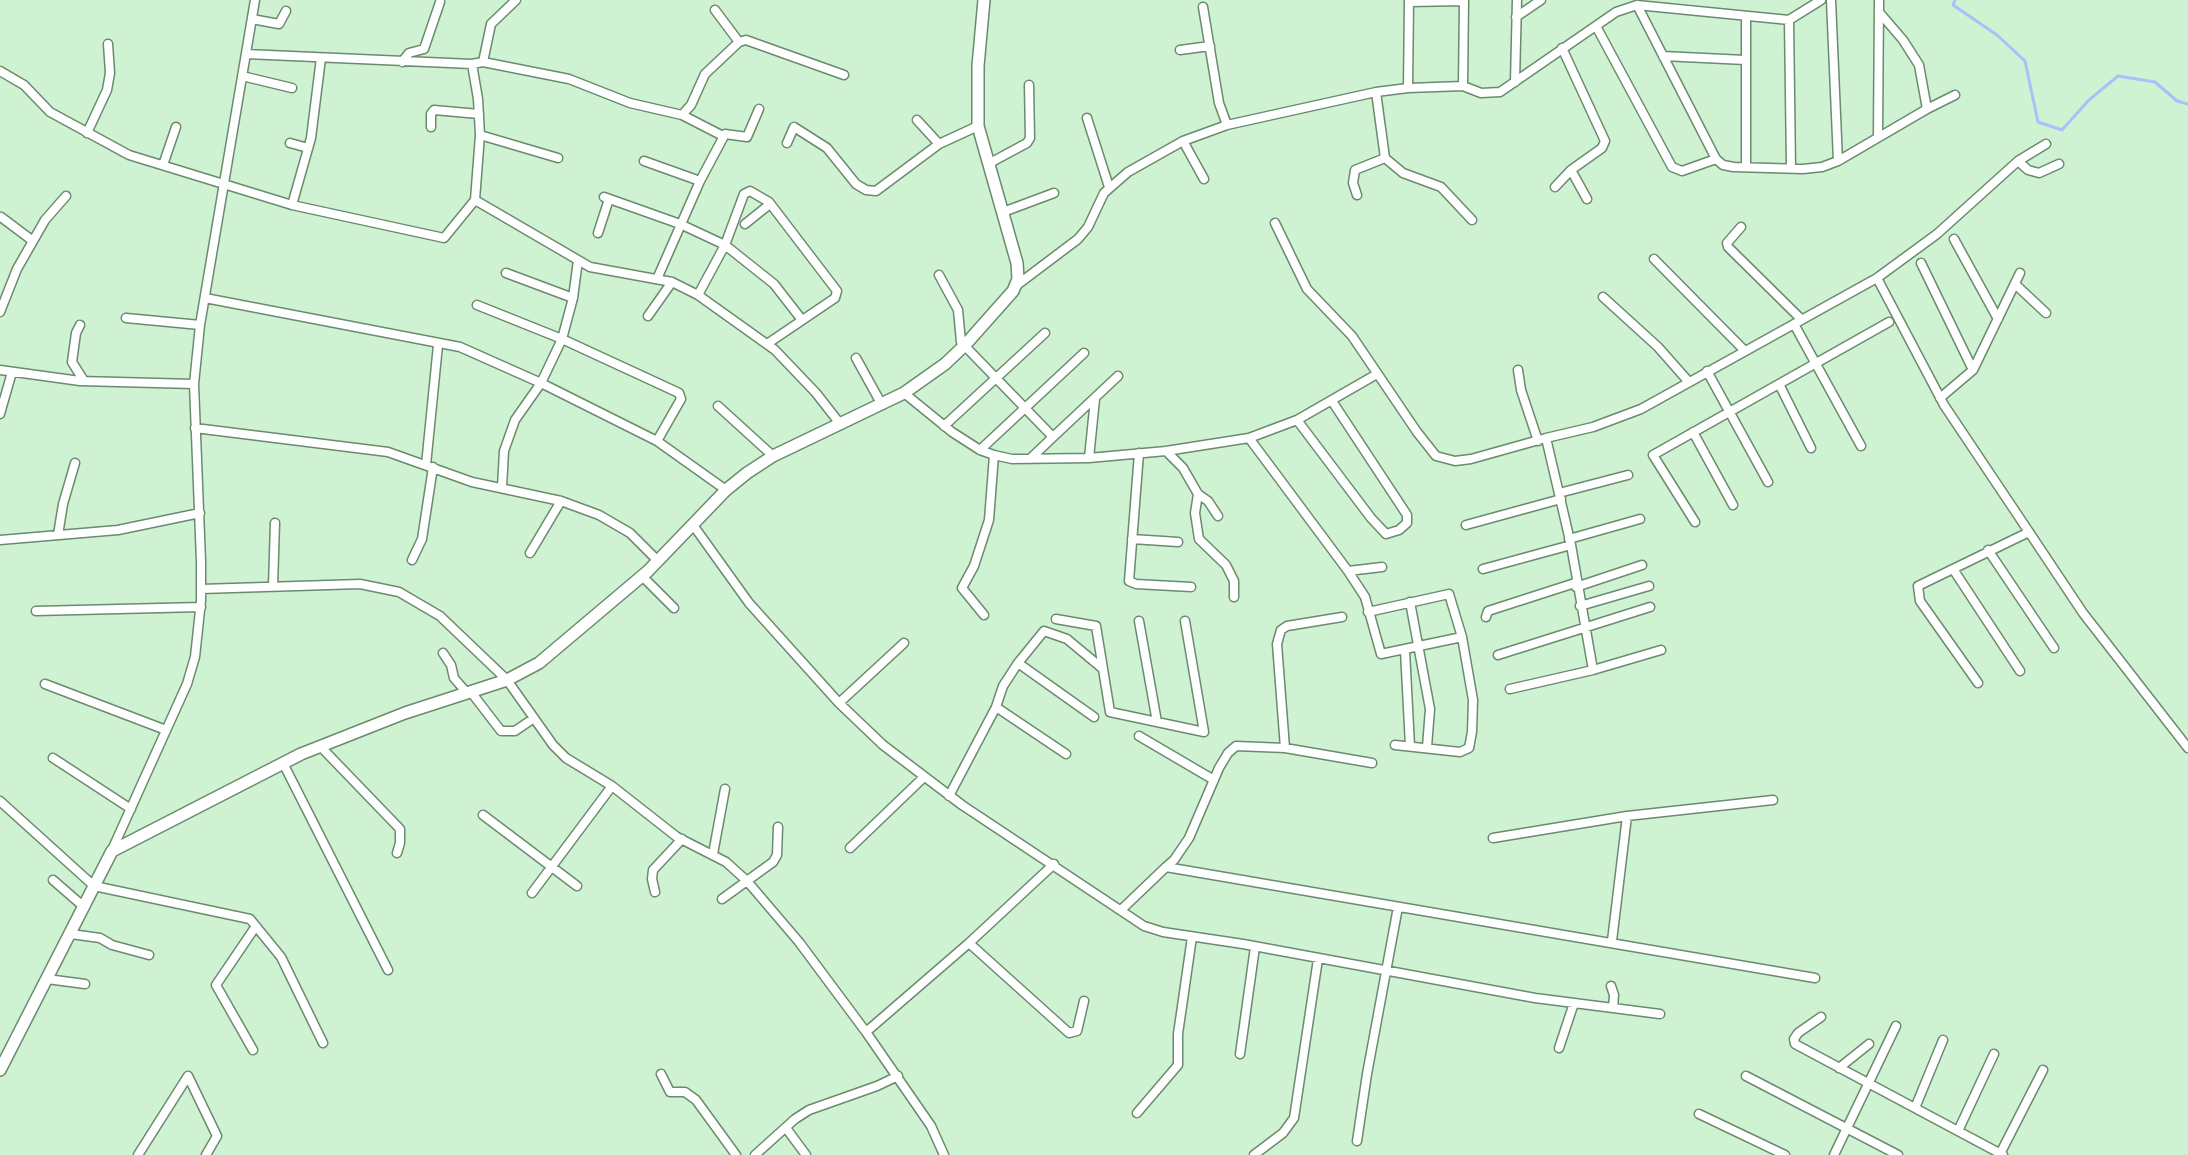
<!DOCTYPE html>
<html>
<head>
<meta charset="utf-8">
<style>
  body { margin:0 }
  canvas { display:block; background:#cef2d2 }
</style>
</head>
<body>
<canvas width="2188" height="1155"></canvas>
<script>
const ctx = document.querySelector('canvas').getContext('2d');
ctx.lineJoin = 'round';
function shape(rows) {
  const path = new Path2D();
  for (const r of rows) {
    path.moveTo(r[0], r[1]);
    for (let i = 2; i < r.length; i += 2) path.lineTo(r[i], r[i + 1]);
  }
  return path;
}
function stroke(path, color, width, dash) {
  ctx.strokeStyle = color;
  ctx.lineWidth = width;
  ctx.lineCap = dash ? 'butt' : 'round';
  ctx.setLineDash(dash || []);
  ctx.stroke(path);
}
stroke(shape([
  [1955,0,1953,5,1997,35,2025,61,2038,122,2062,130,2089,100,2118,76,2155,82,2177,101,2188,104]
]), '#abc0f6', 3);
const minor = shape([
  [1831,0,1838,161],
  [1409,2,1464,1],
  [1203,7,1219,103,1227,125],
  [715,10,739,42],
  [1516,17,1541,0],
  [252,19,279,24,286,11],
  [1789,20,1791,168],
  [1596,26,1672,167,1682,171,1716,159,1637,5],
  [1562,48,1605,141,1602,148,1571,170,1587,199],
  [1180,50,1210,46],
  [246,54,472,64,483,62,569,79,630,103,682,115,691,105,705,74,739,42,746,40,844,75],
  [1663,56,1745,60],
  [402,62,409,53,424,49,440,2],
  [483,62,491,24,516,0],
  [472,64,478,99,480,135,475,200,590,267,672,282,698,295,775,350,816,393,841,425],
  [0,71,24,85,50,112,129,155,292,205,444,238,475,200],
  [242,76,292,88],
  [1515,82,1517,0],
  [1463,86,1464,0],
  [1408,88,1409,0],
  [1376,92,1385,158,1403,173,1441,187,1472,220],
  [1927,109,1955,95],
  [682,115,723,136],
  [1087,118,1109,187],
  [917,120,939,144],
  [431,127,431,114,434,110,479,114],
  [87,133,107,90,110,73,108,44],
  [480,135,558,158],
  [1878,136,1879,0],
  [1183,141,1204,179],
  [290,143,308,148],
  [787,143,794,127,827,148,856,184,866,190,876,191,939,144,978,126],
  [1716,159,1723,165,1734,167,1803,169,1822,167,1838,161,1927,109,1919,65,1903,40,1879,12],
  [644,161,700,181,657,279],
  [2018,161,2046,144],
  [988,164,1027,143,1030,138,1029,85],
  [163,165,176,127],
  [1746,166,1746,16],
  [700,181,725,134,747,137,759,109],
  [1555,187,1571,170],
  [1357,195,1353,183,1355,170,1385,158],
  [604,197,680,224,725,245,774,284,802,320],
  [292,205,311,138,321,58],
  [1003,212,1054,193],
  [1,217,33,241],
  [1275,223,1307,289,1352,336,1417,432,1436,456,1455,461,1471,459,1546,438,1571,545,1593,670],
  [745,224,770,204],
  [1741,227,1727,243,1728,247,1801,319],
  [598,233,609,199],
  [1954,239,1998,319],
  [1654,259,1744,350],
  [1921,263,1973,370],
  [506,273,573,298],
  [939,275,958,310,961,342,1053,437,1118,376],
  [1877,278,1944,405,2029,532,1918,586,1920,601,1978,683],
  [2015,284,2046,313],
  [1017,285,1078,239,1088,227,1104,193,1128,172,1183,141,1227,125,1376,92,1408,88,1463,86,1481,93,1500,92,1616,12,1637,5,1789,20,1821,0],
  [698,295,725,245,744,194,750,191,769,202,837,291,835,298,767,344],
  [1603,297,1658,347,1688,381],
  [205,298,460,347,541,383,562,339,573,298,578,260],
  [477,305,562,339,679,393,681,399,657,441],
  [0,312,17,269,45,220,66,196],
  [648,316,672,282],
  [126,318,200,325],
  [1794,324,1861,446],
  [80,325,76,333,72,362,84,381],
  [856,358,882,405],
  [0,370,80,381,194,384],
  [1518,370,1521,390,1538,441],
  [1707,371,1768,482],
  [1779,384,1811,448],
  [904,393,952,432,980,450,994,455,1012,459,1089,458,1166,451,1249,438,1297,420,1377,374],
  [1940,398,1973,370,2020,273],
  [718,406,773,456],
  [0,414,12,372],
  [1297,420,1371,518,1386,534,1399,530,1407,523,1407,515,1332,401],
  [944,426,1045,333],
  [195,428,388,452,472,482,561,501,599,515,630,533,658,561],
  [1693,432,1733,505],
  [1249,438,1348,571,1382,567],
  [1546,438,1593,427,1641,409,1877,278,1937,234,2018,161,2028,170,2039,173,2059,164],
  [980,450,1084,353],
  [1166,451,1183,468,1198,494,1195,513,1199,539,1226,565,1234,581,1234,597],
  [1139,453,1129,581,1136,584,1191,587],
  [1031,458,1053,437],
  [1089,458,1095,399],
  [426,465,438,345],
  [502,487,504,451,515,420,541,383,657,441,726,490],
  [1559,493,1628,475],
  [1198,494,1208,501,1218,516],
  [1695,522,1653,455,1889,322],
  [693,525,749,603,839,703,883,745,962,805,1144,926,1163,932,1243,944,1535,998,1660,1014],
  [1466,525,1561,499],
  [2029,532,2083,613,2188,748],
  [58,535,63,504,75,463],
  [1132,539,1178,542],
  [1569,539,1640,519],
  [0,540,118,530,200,513],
  [1988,550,2054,648],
  [530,553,561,501],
  [412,560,422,539,433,467],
  [1483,569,1571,545],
  [1953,569,2020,671],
  [1348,571,1365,597,1381,654,1462,637],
  [642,576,674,608],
  [273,586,275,523],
  [1576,587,1642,565],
  [201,589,360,584,399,592,440,616,507,680,553,745,566,758,612,786,677,837,726,862,747,881,799,942,866,1032,931,1126,944,1155],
  [1410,602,1430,709,1427,747],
  [1580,606,1649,586],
  [36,611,201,607],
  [1368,612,1449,594,1462,637,1473,700,1472,732,1469,748,1460,752,1395,745],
  [984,615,962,588,974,566,989,520,994,455],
  [1486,617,1488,611,1575,583],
  [1056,619,1096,626,1110,712,1204,732,1185,621],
  [1139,621,1157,722],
  [1405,651,1410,746],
  [443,653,451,665,454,678,467,693],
  [1498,655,1650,607],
  [1018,663,1094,717],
  [45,684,166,730],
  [1510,689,1593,670,1661,650],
  [471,692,501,731,515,731,534,718],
  [839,703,904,643],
  [996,707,1066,754],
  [1139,736,1214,780],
  [320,746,400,829,400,843,397,853],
  [1285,748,1277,644,1281,630,1287,626,1342,617],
  [53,758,131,809],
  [283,763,388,970],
  [949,796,996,707,1003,686,1018,663,1044,631,1067,639,1103,669],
  [0,801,94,886,250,919,281,957,323,1043],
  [483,815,577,886],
  [1493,838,1627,816,1773,800],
  [850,848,924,777],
  [112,850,187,684,195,657,201,601,201,561,194,384,200,325,255,0],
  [713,854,725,789],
  [1166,867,1174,860,1189,838,1219,768,1228,753,1236,746,1285,748,1372,763],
  [53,880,84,907],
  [655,892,652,879,653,870,682,839],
  [532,893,612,786],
  [722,899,773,862,777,855,778,827],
  [1122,909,1166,867,1815,978],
  [71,934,100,938,112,945,149,955],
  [1612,941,1627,816],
  [969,943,1069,1033,1077,1031,1084,1001],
  [47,979,85,984],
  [1611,986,1614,995,1613,1008],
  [1821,1017,1798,1033,1794,1039,1795,1044,2003,1155],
  [866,1032,969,943,1054,864],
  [1559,1048,1574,1003],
  [253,1050,216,985,256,926],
  [1240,1054,1255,947],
  [1839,1068,1869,1044],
  [661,1074,670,1092,685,1092,696,1100,736,1155],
  [1746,1076,1898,1155],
  [1915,1108,1943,1040],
  [1137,1113,1178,1065,1178,1034,1192,937],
  [1699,1114,1785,1155],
  [786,1128,806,1155],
  [1958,1131,1994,1054],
  [1357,1141,1367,1074,1398,907],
  [2001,1152,2043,1070],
  [138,1155,188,1076,217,1136,206,1155],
  [755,1155,795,1119,809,1110,877,1086,898,1076],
  [1254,1155,1283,1133,1294,1118,1318,959],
  [1834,1155,1896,1026]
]);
const tertiary = shape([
  [0,1070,112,851,301,754,405,713,507,680,539,663,648,571,726,490,747,473,773,456,904,393,945,364,965,345,1013,291,1018,279,1017,263,978,126,978,66,984,0]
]);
stroke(minor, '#6a8b6d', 11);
stroke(tertiary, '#6a8b6d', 14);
stroke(minor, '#fff', 8);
stroke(tertiary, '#fff', 11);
</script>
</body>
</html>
